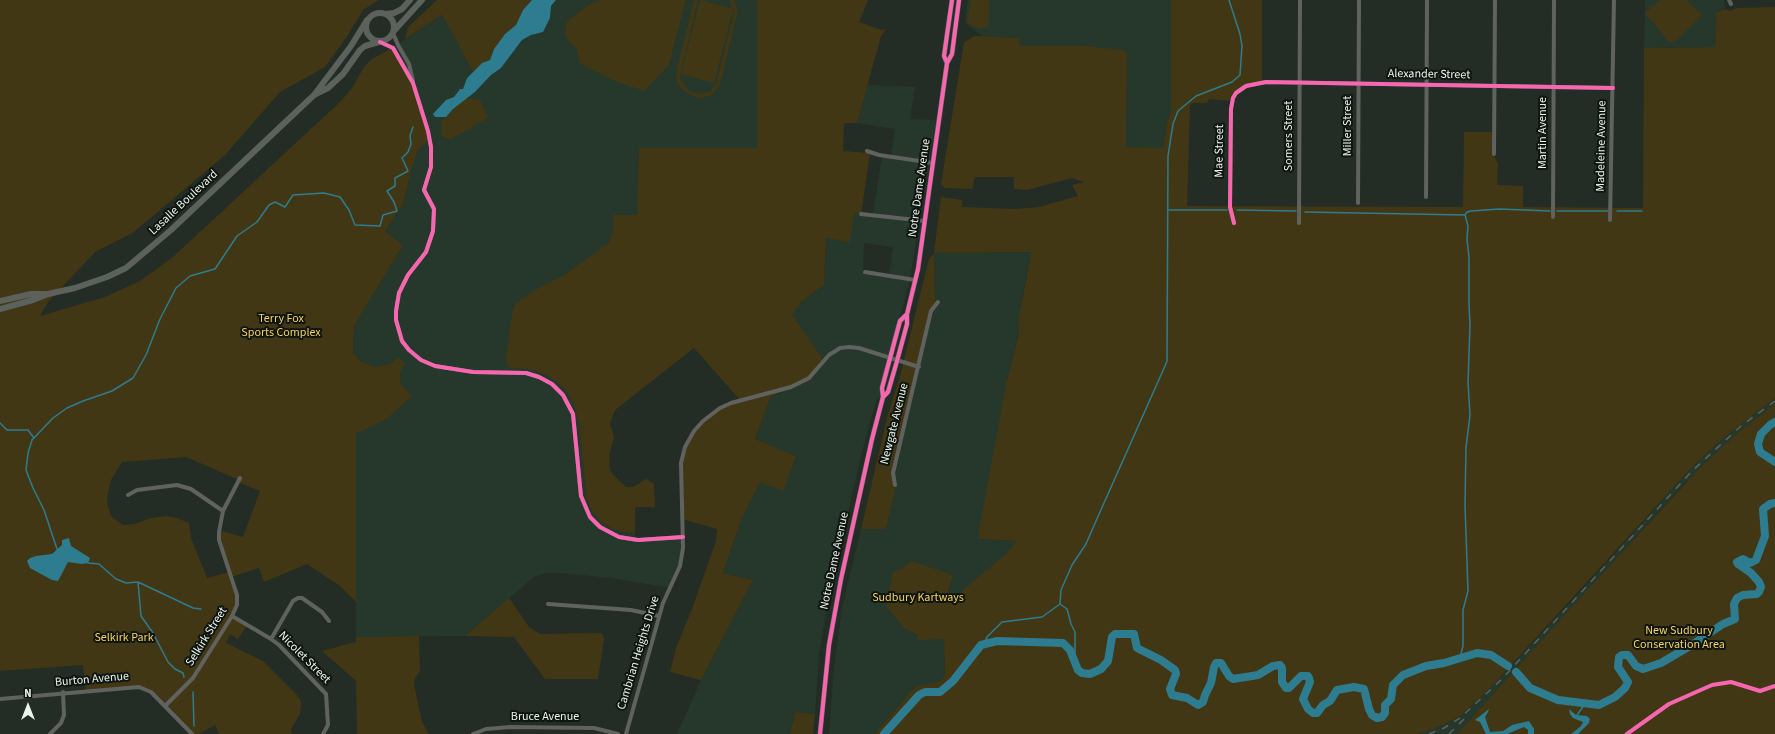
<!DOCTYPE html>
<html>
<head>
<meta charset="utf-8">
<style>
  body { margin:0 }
  #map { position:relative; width:1775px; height:734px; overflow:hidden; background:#242c26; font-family:"Source Sans 3",sans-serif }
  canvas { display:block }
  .north { position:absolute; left:8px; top:686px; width:40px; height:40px; -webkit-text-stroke:3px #0f1510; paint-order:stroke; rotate:0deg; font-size:11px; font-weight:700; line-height:16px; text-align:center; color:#eaf3ec }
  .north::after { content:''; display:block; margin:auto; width:14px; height:18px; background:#eaf3ec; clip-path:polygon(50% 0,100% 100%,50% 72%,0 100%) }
</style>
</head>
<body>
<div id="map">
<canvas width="1775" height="734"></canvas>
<div class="north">N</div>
</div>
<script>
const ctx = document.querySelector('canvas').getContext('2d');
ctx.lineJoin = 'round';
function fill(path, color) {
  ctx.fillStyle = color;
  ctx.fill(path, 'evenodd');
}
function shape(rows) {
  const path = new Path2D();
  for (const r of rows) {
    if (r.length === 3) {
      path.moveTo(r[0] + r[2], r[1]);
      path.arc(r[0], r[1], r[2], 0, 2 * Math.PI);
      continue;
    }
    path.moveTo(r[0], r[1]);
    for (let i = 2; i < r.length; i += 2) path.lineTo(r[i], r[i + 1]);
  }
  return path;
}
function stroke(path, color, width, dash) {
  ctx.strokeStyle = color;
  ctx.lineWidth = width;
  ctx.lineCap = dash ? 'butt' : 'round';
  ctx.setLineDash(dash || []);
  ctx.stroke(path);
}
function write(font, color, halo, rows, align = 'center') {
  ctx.font = font + ' "Source Sans 3",sans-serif';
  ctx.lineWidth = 4;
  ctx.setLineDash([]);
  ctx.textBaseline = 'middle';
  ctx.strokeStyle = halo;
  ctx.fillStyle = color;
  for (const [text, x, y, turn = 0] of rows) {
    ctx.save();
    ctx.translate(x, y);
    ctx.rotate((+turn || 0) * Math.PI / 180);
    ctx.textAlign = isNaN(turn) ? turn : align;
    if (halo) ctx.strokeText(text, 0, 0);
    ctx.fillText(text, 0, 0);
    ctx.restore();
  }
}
fill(shape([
  [556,0,599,0,587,6,567,21,569,42,577,49,579,63,669,65,686,0,757,0,757,148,639,148,638,215,615,215,615,410,610,423,614,437,610,447,609,467,614,476,626,487,633,487,646,479,654,484,655,507,635,507,635,540,683,538,683,553,671,588,611,578,562,573,545,573,534,577,465,636,356,637,356,434,388,418,412,396,401,384,398,357,390,364,375,367,360,361,353,352,354,326,403,245,385,231,403,204,412,168,418,150,431,138,392,48,442,15,473,72,467,78,463,89,460,89,454,97,450,98,446,117,453,109,475,92,491,75,501,68,522,40,531,35,543,32,550,18,551,6],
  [968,0,1171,0,1171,113,1168,118,1163,148,1126,148,1127,53,1086,46,1019,46,1019,38,984,37,965,23],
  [1645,0,1724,0,1725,8,1716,12,1715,47,1644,48],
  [867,85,915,87,910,119,936,120,910,279,881,388,883,397,877,398,862,452,829,594,819,654,815,714,795,712,790,734,677,734,701,680,753,580,723,573,741,520,760,481,796,456,755,439,771,396,811,381,791,315,802,301,824,285,826,238,854,213,873,215,882,155,891,157,895,129,857,123],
  [864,243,893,247,889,276,863,272],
  [1031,252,1019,314,1019,334,1006,384,979,539,1016,541,1008,552,957,596,948,593,953,575,909,563,896,571,904,627,918,635,944,639,945,675,941,681,911,691,875,734,829,734,834,667,842,608,861,529,886,529,895,491,893,479,931,311,935,305,934,253],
  [1775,398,1775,404,1741,430,1682,486,1457,734,1418,734,1443,725,1460,716,1490,688,1578,594,1693,466,1721,440]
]), '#25382b');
fill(shape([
  [0,0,379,0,363,10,346,38,325,67,280,92,225,155,134,232,95,252,48,302,40,316,105,297,140,281,173,257,341,101,352,88,364,67,372,59,392,48,408,70,431,138,418,150,412,168,403,204,385,231,403,245,354,326,353,352,360,361,375,367,390,364,398,357,405,364,400,372,401,384,412,396,388,418,356,434,356,602,340,586,307,564,264,582,259,568,231,577,238,598,232,617,247,625,238,639,230,634,226,643,263,661,296,694,301,701,300,714,291,729,292,734,219,734,215,725,199,734,191,734,156,697,139,687,86,691,83,665,0,671],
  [186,457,239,480,238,482,260,491,243,537,219,530,220,540,229,572,207,578,191,538,189,523,177,518,166,516,151,518,135,524,123,525,111,516,108,507,107,498,111,480,122,462],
  [437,0,532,0,523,10,516,25,505,34,494,49,490,60,482,63,473,72,442,15,405,39,408,27],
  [599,0,686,0,669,65,644,91,615,81,579,63,577,49,569,42,565,33,567,21,587,6],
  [694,0,698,0,680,76,681,80,687,89,696,94,709,92,716,84,734,13,733,9,714,83,681,74,700,0,733,9,729,0,734,0,737,7,737,14,720,85,711,95,701,98,695,97,684,91,677,82,676,76,677,69],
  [757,0,868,0,859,22,881,30,886,29,881,36,857,123,844,123,843,151,870,153,861,214,854,213,850,242,826,238,824,285,802,301,792,315,824,361,815,372,811,381,771,396,755,439,796,456,783,491,760,482,741,520,723,573,753,580,701,680,670,672,676,648,692,609,716,541,717,529,682,519,683,456,695,431,721,408,741,401,694,348,615,410,610,423,614,437,609,455,610,472,626,487,633,487,646,479,654,484,655,507,635,507,635,533,624,532,612,528,601,522,593,512,587,500,579,422,576,410,570,396,564,388,549,376,530,369,511,368,508,366,506,360,512,314,516,303,533,291,564,275,609,243,613,231,613,215,637,215,639,148,757,148],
  [971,0,989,0,989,23,987,27,980,29,972,26,967,22],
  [1171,0,1262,0,1262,82,1246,85,1232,101,1209,99,1207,103,1192,103,1190,105,1187,206,1463,207,1464,132,1494,132,1494,156,1498,164,1497,185,1523,186,1523,207,1643,208,1644,48,1715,47,1716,12,1725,9,1730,11,1737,8,1775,7,1775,398,1721,440,1693,466,1490,688,1460,716,1443,725,1427,731,1418,734,875,734,911,691,918,686,941,681,945,675,944,639,918,640,918,635,904,628,886,606,893,572,902,568,911,561,953,575,948,592,957,595,1008,552,1016,541,979,539,979,530,1006,384,1019,334,1019,314,1024,291,1031,252,934,253,935,305,931,311,893,473,895,491,886,529,861,529,888,414,900,376,929,259,934,253,941,197,962,200,962,207,1015,209,1039,207,1078,196,1072,185,1084,182,1072,178,1027,190,1014,189,1014,177,975,177,972,189,945,188,941,184,964,42,975,36,1019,38,1020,46,1086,46,1123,50,1127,53,1126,147,1163,148,1168,118,1171,113],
  [1660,0,1686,0,1701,14,1700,17,1676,41,1669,42,1645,13],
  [466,98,480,100,488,118,451,139,442,137,441,121],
  [1775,404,1775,734,1457,734,1579,599,1698,470,1741,430],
  [509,598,529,627,540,634,602,633,604,639,598,679,545,679,514,637,465,636],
  [419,636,420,671,415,678,414,685,422,722,429,734,357,734,356,681,322,651,356,642,356,637],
  [795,712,815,714,813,734,790,734]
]), '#423714');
fill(shape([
  [532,0,556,0,551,6,550,18,543,32,531,35,522,40,501,68,491,75,475,92,453,109,446,117,435,117,433,114,446,100,454,97,460,89,463,89,467,78,482,63,490,60,494,49,505,34,516,25,523,10],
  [69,538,71,546,90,558,88,563,82,564,68,562,58,581,52,580,30,568,27,561,30,558,36,556,52,554,62,545,62,540],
  [1489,709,1488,712,1485,717,1490,732,1503,731,1512,725,1529,721,1534,729,1534,734,1528,734,1528,730,1524,727,1507,734,1486,734,1480,722,1475,720],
  [1569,709,1576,715,1587,716,1590,719,1589,723,1578,734,1571,734,1581,726,1583,722,1573,718,1570,714]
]), '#2e7c8f');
stroke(shape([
  [1168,210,1227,210],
  [1237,210,1296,211],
  [1557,211,1609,211],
  [1617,211,1642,211],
  [1305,212,1465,215,1467,212,1471,211,1499,209,1550,211],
  [0,423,7,430,28,430,34,438],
  [57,549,44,510,33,488,26,470,28,453,32,440,53,418,67,408,83,401,112,391,133,378,146,355,160,319,176,288,190,276,215,269,237,236,257,222,269,205,275,202,285,207,293,195,324,193,340,197,349,210,355,225,380,226,383,215,397,211,394,202,387,191,395,186,395,178,408,171,402,158,408,152,411,144,410,136,413,127],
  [88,563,99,564,116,579,126,583,138,582,193,608,201,609],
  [138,582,141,616,153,633,168,662,175,669,183,673,184,677],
  [984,644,987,637,1002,622,1042,617,1060,604],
  [1073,658,1075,652,1075,632,1071,624,1067,609,1060,604,1061,590,1072,565,1086,544,1096,521,1165,366,1167,361,1168,156,1173,124,1178,111,1196,96,1232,82,1240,75,1242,46,1240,34,1229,0],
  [1460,658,1463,646,1463,610,1468,591,1465,505,1466,447,1470,415,1468,383,1470,325,1469,304,1469,258,1467,239,1468,226,1465,215],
  [193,692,194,726],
  [1577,715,1585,704]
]), '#2e7c8f', 1.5);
stroke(shape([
  [1775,422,1770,425,1761,434,1758,444,1760,452,1775,462],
  [1516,672,1530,688,1558,700,1599,705,1615,697,1625,688,1628,682,1618,667,1619,657,1622,655,1628,655,1636,666,1643,669,1661,663,1690,646,1723,624,1735,619,1734,604,1737,598,1743,595,1757,594,1759,592,1761,587,1759,582,1751,573,1738,564,1737,562,1743,559,1750,563,1756,560,1765,536,1763,509,1770,504,1775,503],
  [884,734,919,695,925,692,940,692,953,681,981,645,997,641,1063,643,1070,650,1078,670,1082,673,1090,674,1101,669,1108,661,1112,637,1115,634,1134,634,1137,648,1161,660,1175,670,1176,674,1170,689,1172,695,1187,698,1198,705,1203,702,1205,695,1211,683,1214,667,1216,663,1221,663,1229,676,1233,679,1258,675,1273,666,1280,665,1282,668,1282,682,1286,688,1289,688,1301,676,1308,676,1309,678,1310,682,1303,699,1308,709,1313,713,1317,713,1323,705,1330,701,1337,690,1354,687,1364,689,1369,709,1372,715,1377,718,1382,717,1385,713,1385,705,1391,699,1393,685,1403,675,1426,666,1444,663,1477,653,1491,655,1508,666]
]), '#2e7c8f', 8);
stroke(shape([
  [1729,0,1731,4],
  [393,33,398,45,409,64,413,81],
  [380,42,393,48,413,83,428,131,431,147,431,167,424,190,434,209,433,231,426,252,408,275,399,293,396,311,396,320,402,341,409,350,421,360,435,366,473,372,526,373,539,377,552,384,563,395,573,414,581,496,590,517,600,527,619,537,638,540,683,537],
  [867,151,879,155,933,163],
  [1494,154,1495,0],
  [1426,197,1427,0],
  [1358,203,1359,0],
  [861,214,925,221],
  [1553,217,1554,0],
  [1610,220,1614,0],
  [1234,223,1230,207,1231,109,1233,98,1236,93,1246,86,1266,82,1613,88],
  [1299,223,1300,0],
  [865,272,915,280],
  [895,485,893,473,931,311,938,302],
  [128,495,137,490,177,485,191,489,223,511],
  [548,604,631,610,659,616],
  [232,616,271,639,279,645,326,694,328,725,323,734],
  [271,639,293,601,298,598,302,598,322,612,329,621],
  [0,699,139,687,151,692,192,734],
  [165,706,193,678,232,616,237,605,237,595,219,540,219,532,223,511,240,478],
  [50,734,61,723,64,715,63,692],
  [473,734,486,729,511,727,594,728,618,734],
  [626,734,663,603,680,566,683,548,681,463,685,447,694,431,703,421,720,408,731,403,791,387,809,378,829,355,840,348,849,347,859,348,919,367]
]), '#606260', 4);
stroke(shape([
  [947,63,944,56,952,0],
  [883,397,888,392,897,361,907,324,907,314,918,269,947,63,952,54,959,0],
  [820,734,829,645,841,579,872,439,883,397,882,388,900,321,907,314]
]), '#60635f', 5);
stroke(shape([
  [380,27,14],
  [385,14,394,13,402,9,410,0],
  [393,32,422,0],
  [314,95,328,88,343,74,360,50,365,46,379,42],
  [0,301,31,294,45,294],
  [0,309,33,300,48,294,75,288,107,277,126,268,171,230,314,95,351,46,367,20]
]), '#5c615c', 6);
stroke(shape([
  [1429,734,1444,728,1460,718,1502,679,1692,471,1741,426,1775,401],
  [1449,734,1464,719]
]), '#5e625e', 1.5, [7, 7]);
stroke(shape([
  [380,42,393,48,413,83,428,131,431,147,431,167,424,190,434,209,433,231,426,252,408,275,399,293,396,311,396,320,402,341,409,350,421,360,435,366,473,372,526,373,539,377,552,384,563,395,573,414,581,496,590,517,600,527,619,537,638,540,683,537],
  [947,63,944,56,952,0],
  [1234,223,1230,207,1231,109,1233,98,1236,93,1246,86,1266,82,1613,88],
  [883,397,888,392,897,361,907,324,907,314,918,269,947,63,952,54,959,0],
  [820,734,829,645,841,579,872,439,883,397,882,388,900,321,907,314],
  [1627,734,1669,704,1712,685,1731,682,1760,691,1775,686]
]), '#f766af', 4);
write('12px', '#eaf3ec', '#0f1510', [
  ["Alexander Street",1429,75,1],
  ["Miller Street",1348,126,-90],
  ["Martin Avenue",1543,133,-90],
  ["Somers Street",1289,136,-90],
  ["Madeleine Avenue",1602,146,-89],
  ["Mae Street",1220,151,-89],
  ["Notre Dame Avenue",920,188,-82],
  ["Lasalle Boulevard",184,203,-43],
  ["Newgate Avenue",895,424,-76],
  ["Notre Dame Avenue",835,561,-78],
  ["Selkirk Street",207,637,-58],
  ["Cambrian Heights Drive",639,653,-73],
  ["Nicolet Street",304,658,45],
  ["Burton Avenue",92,680,-5],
  ["Bruce Avenue",545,717]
]);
write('12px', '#f7d161', '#0f1510', [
  ["Terry Fox",281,319],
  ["Sports Complex",281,333],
  ["Sudbury Kartways",918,598],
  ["New Sudbury",1679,631],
  ["Conservation Area",1679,645],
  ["Selkirk Park",124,638]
]);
</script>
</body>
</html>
